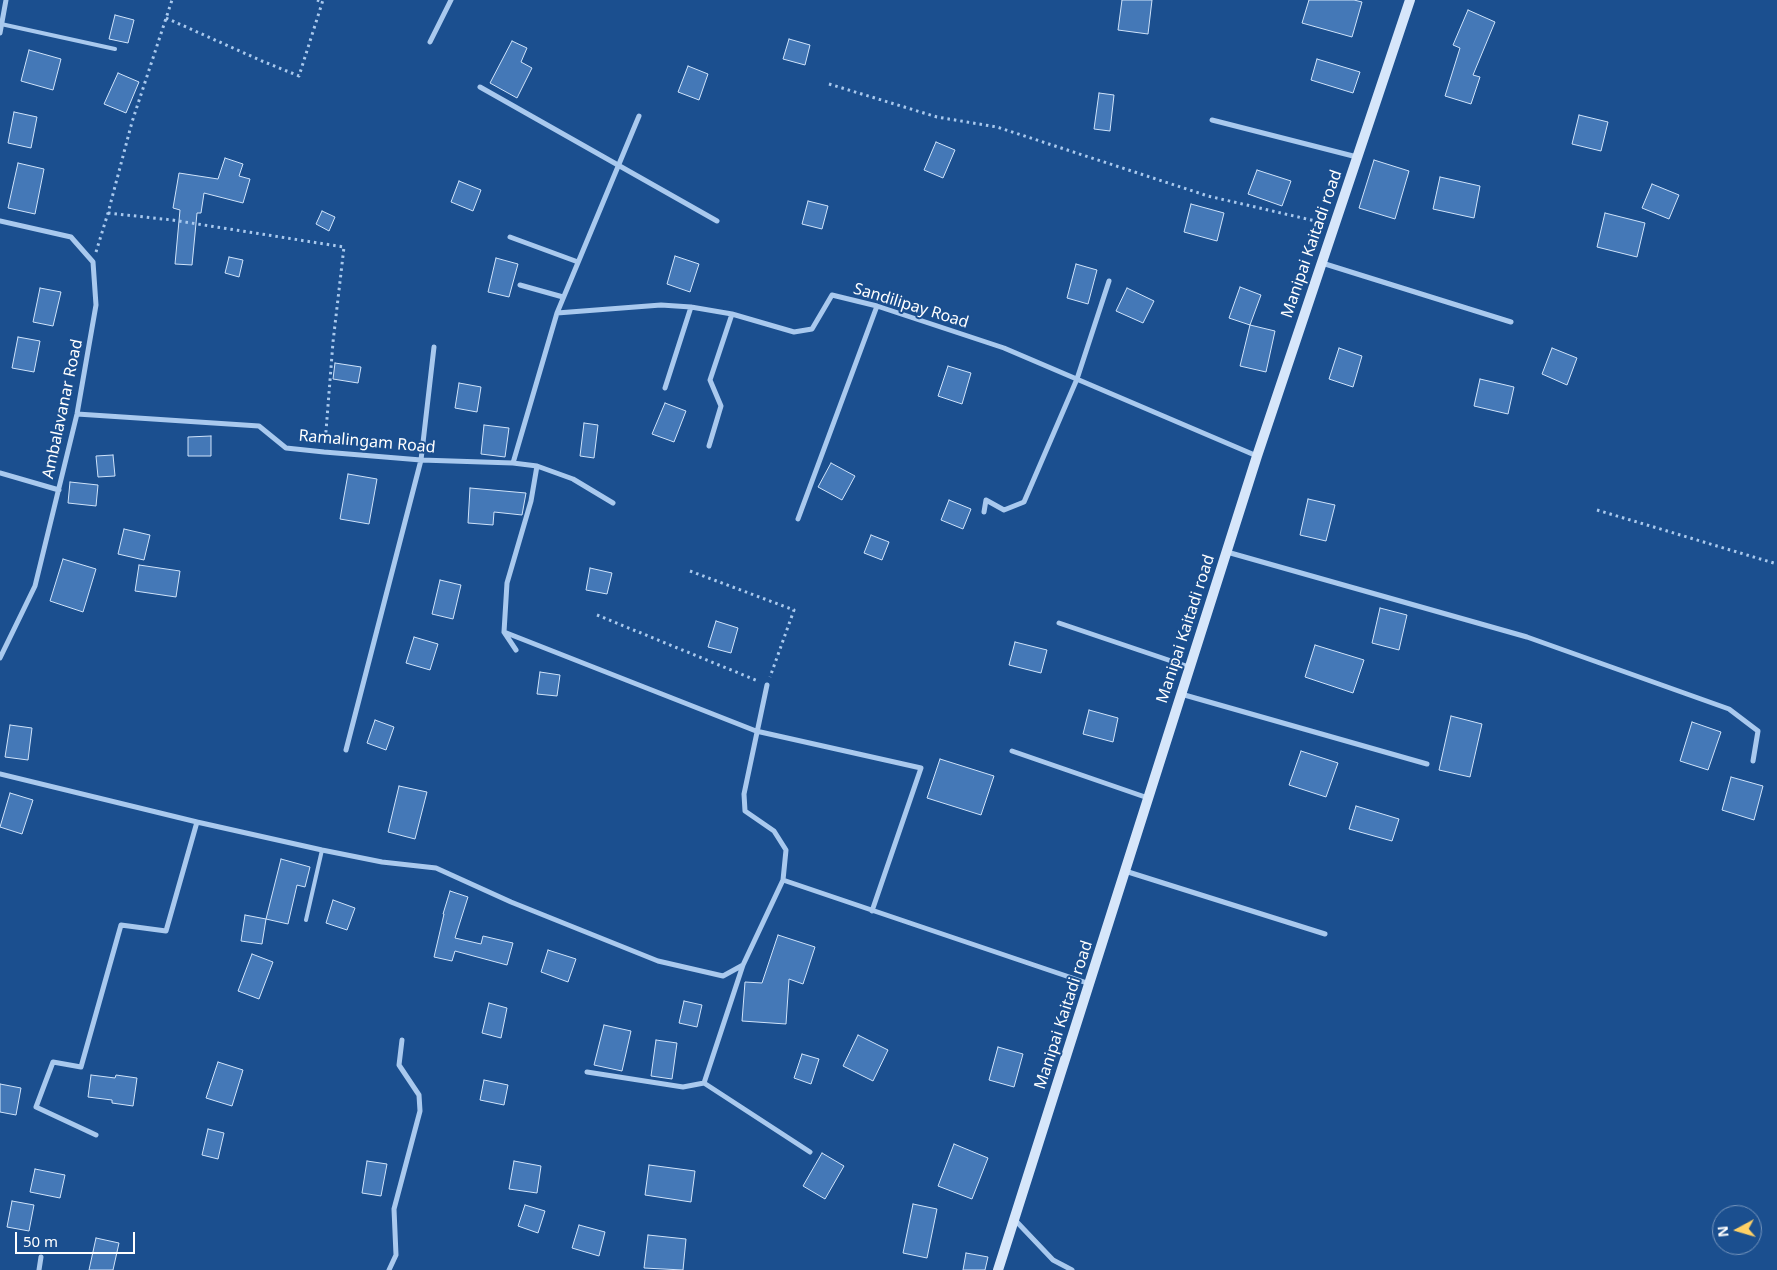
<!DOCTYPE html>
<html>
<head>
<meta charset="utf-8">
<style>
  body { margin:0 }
  #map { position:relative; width:1777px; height:1270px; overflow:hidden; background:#1b4f8f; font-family:"Noto Sans",sans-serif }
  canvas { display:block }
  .north { position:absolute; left:1712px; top:1205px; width:50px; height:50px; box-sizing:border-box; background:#1b4f8f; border:1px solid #7695bc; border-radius:50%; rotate:264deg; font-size:14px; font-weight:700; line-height:20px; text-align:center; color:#fff }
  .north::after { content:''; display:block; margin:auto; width:18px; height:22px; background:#ffd166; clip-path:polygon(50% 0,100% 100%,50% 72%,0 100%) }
  .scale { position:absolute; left:15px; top:1232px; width:120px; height:22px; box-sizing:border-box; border:2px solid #fff; border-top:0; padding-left:6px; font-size:15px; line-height:18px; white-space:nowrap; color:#fff; -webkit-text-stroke:4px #1b4f8f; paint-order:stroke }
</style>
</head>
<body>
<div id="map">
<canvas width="1777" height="1270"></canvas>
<div class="north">N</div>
<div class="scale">50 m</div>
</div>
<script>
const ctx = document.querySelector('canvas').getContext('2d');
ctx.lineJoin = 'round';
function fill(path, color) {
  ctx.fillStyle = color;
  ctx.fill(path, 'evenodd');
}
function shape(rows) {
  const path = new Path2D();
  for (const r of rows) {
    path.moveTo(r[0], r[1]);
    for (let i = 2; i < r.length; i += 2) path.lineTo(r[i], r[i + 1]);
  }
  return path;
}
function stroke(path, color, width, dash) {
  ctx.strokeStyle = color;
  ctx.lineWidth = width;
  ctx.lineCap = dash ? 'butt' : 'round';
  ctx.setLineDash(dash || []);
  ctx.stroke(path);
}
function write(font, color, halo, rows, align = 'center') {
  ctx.font = font + ' "Noto Sans",sans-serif';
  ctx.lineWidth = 4;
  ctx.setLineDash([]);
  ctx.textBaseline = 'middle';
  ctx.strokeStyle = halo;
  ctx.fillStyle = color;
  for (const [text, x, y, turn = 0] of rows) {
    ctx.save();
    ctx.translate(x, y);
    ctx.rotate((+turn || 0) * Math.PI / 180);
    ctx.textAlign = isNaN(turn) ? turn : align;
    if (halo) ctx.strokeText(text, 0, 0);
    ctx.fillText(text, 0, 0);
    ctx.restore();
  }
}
const building = shape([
  [1122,0,1152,0,1148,34,1118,30,1122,0],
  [1309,0,1354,0,1362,2,1352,37,1302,23,1309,0],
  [1468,10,1495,22,1473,75,1480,77,1471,104,1445,96,1460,48,1453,45,1468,10],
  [115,15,134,20,128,43,109,39,115,15],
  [789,39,810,45,805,65,783,59,789,39],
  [512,41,527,48,521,62,532,68,517,98,490,83,512,41],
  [29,50,61,59,53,90,21,81,29,50],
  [1317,59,1360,72,1353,93,1311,80,1317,59],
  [688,66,708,74,699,100,678,92,688,66],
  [118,73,139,82,126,113,104,104,118,73],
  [1099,93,1114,95,1110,131,1094,129,1099,93],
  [14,112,37,117,31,148,8,143,14,112],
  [1579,115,1608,122,1601,151,1572,144,1579,115],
  [936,142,955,150,943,178,924,170,936,142],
  [225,158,243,164,239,176,250,179,243,203,204,193,201,213,197,213,192,265,175,264,180,210,173,208,179,173,218,179,225,158],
  [1374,160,1409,171,1395,219,1359,208,1374,160],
  [18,163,44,169,35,214,8,208,18,163],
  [1257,170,1291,181,1282,206,1248,194,1257,170],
  [1440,177,1480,186,1474,218,1433,209,1440,177],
  [459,181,481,190,473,211,451,202,459,181],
  [1652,184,1679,195,1669,219,1642,208,1652,184],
  [808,201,828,206,822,229,802,224,808,201],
  [1191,204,1224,213,1217,241,1184,232,1191,204],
  [322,211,335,217,329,231,316,224,322,211],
  [1605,213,1645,223,1637,257,1597,247,1605,213],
  [675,256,699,264,690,292,667,284,675,256],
  [229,257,243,260,239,277,225,273,229,257],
  [496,258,518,264,509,297,488,292,496,258],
  [1076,264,1097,270,1088,304,1067,298,1076,264],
  [1240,287,1261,295,1250,325,1229,318,1240,287],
  [40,288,61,292,53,326,33,322,40,288],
  [1127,288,1154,301,1143,323,1116,311,1127,288],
  [1250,325,1275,331,1266,372,1240,366,1250,325],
  [18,337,40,341,34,372,12,368,18,337],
  [1339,348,1362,356,1353,387,1329,379,1339,348],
  [1552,348,1577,358,1567,385,1542,374,1552,348],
  [335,363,361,367,358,383,333,379,335,363],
  [948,366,971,373,962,404,938,396,948,366],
  [1480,379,1514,387,1508,414,1474,406,1480,379],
  [459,383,481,387,477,412,455,408,459,383],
  [665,403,686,411,674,442,652,434,665,403],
  [584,423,598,425,594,458,580,456,584,423],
  [484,425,509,428,505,457,481,454,484,425],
  [211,436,211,456,188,456,188,437,211,436],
  [113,455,115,476,98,477,96,456,113,455],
  [831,463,855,476,842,500,818,487,831,463],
  [348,474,377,479,369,524,340,519,348,474],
  [70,482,98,485,96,506,68,503,70,482],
  [470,488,526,493,522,515,494,512,493,525,468,523,470,488],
  [1308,499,1335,505,1326,541,1300,535,1308,499],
  [949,500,971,509,963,529,941,520,949,500],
  [124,529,150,535,144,560,118,554,124,529],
  [871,535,889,542,882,560,864,553,871,535],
  [63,559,96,569,83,612,50,601,63,559],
  [139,565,180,571,176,597,135,591,139,565],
  [590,568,612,573,607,594,586,590,590,568],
  [440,580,461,585,453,619,432,614,440,580],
  [1380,608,1407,615,1399,650,1372,643,1380,608],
  [716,621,738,628,731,653,708,647,716,621],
  [414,637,438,644,430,670,406,663,414,637],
  [1015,642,1047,650,1041,673,1009,665,1015,642],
  [1315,645,1364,660,1353,693,1305,677,1315,645],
  [540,672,560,675,557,696,537,694,540,672],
  [1089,710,1118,718,1113,742,1083,734,1089,710],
  [1451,716,1482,724,1470,777,1439,770,1451,716],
  [375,720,394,727,386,750,367,743,375,720],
  [1692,722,1721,732,1708,770,1680,761,1692,722],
  [10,725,32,728,28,760,5,757,10,725],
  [1301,751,1338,763,1326,797,1289,785,1301,751],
  [940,759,994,776,981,815,927,798,940,759],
  [1731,777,1763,786,1754,820,1722,810,1731,777],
  [399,786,427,792,415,839,388,832,399,786],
  [10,793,33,800,22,834,0,827,10,793],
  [1356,806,1399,819,1392,841,1349,829,1356,806],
  [281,859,310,867,305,887,297,885,288,924,266,919,281,859],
  [450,891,468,897,455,938,481,944,483,936,513,943,507,965,455,951,452,961,434,957,444,914,443,914,450,891],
  [333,900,355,908,347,930,326,923,333,900],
  [245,915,266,919,262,944,241,941,245,915],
  [778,935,815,947,803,984,789,979,786,1024,742,1021,745,982,762,983,778,935],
  [548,950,576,959,568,982,541,972,548,950],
  [252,954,273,962,259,999,238,991,252,954],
  [684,1001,702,1005,697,1027,679,1023,684,1001],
  [489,1003,507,1008,501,1038,482,1033,489,1003],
  [604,1025,631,1031,622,1071,594,1065,604,1025],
  [858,1035,888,1050,873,1081,843,1066,858,1035],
  [656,1040,677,1043,672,1079,651,1076,656,1040],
  [998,1047,1023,1054,1014,1087,989,1080,998,1047],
  [802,1054,819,1059,811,1084,794,1078,802,1054],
  [218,1062,243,1070,232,1106,206,1098,218,1062],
  [91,1075,115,1078,116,1075,137,1078,133,1106,112,1103,112,1100,88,1097,91,1075],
  [484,1080,508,1085,504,1105,480,1100,484,1080],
  [0,1084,21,1088,16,1115,0,1112,0,1084],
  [208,1129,224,1133,218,1159,202,1155,208,1129],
  [954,1144,988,1158,972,1199,938,1186,954,1144],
  [822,1153,844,1166,825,1199,803,1186,822,1153],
  [367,1161,387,1164,381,1196,362,1193,367,1161],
  [514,1161,541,1166,537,1193,509,1189,514,1161],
  [649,1165,695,1171,691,1202,645,1195,649,1165],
  [35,1169,65,1175,60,1198,30,1192,35,1169],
  [12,1201,34,1205,29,1231,7,1227,12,1201],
  [913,1204,937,1209,927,1258,903,1253,913,1204],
  [525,1205,545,1211,538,1233,518,1226,525,1205],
  [579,1225,605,1232,599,1256,572,1248,579,1225],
  [648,1235,686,1239,683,1270,644,1268,648,1235],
  [96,1238,119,1243,113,1270,89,1270,96,1238],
  [966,1253,988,1257,985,1270,963,1270,966,1253]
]);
fill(building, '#4478b7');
stroke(building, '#cfe3fa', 1);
stroke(shape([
  [317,0,322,2],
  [166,18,262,61,299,76,323,0],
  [829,84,937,117,997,127,1208,196,1324,223],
  [108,213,172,220,344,247,333,342,325,444],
  [96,252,108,213,132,122,172,0],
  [1597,510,1777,564],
  [690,571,794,610,770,677],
  [597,615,758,681]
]), '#a9c9ee', 3, [2.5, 4]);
stroke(shape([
  [1,24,115,49],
  [306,920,322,850]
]), '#a9c9ee', 4);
stroke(shape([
  [0,33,6,0],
  [430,42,451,0],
  [480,87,717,221],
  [1212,120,1357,157],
  [0,221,71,237,93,262,96,305,77,414,35,586,0,658],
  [510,237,578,262],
  [1322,263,1511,322],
  [520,285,563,297],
  [557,313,639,116],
  [665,388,691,307],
  [77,414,259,426,286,448,324,452,421,460,513,463,537,466,573,479,613,503],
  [709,446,721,406,710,380,732,314],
  [513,463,557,313,661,305,691,307,732,314,794,332,812,329,832,295,877,306,1004,348,1257,456],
  [0,473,59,490],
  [984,512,986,500,1004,510,1024,502,1077,379,1109,281],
  [798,519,877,306],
  [1227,552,1527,637,1729,709,1758,731,1753,761],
  [1059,623,1189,667],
  [504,632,756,731,921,768,872,911],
  [516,650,504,632,507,583,531,501,537,466],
  [1181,694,1427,764],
  [346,750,421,460,434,347],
  [1012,751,1148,798],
  [0,774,197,822,322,850,382,862,436,868,511,902,658,961,723,976,743,965,783,880,786,850,774,831,745,811,744,794,767,685],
  [1125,871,1325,934],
  [783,880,1090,984],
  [587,1072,683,1087,704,1083,743,965],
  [704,1083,810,1152],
  [96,1135,36,1107,53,1062,81,1067,121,925,166,931,197,822],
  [1015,1220,1053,1260,1072,1270],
  [39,1270,41,1257],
  [389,1270,396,1255,394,1209,420,1111,419,1095,399,1065,402,1040]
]), '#a9c9ee', 5);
stroke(shape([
  [998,1270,1257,456,1410,0]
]), '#d6e6fa', 10);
write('16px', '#fff', '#1b4f8f', [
  ["Manipai Kaitadi road",1312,244,-71],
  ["Sandilipay Road",911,306,17],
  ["Ambalavanar Road",63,409,-78],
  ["Ramalingam Road",367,442,5],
  ["Manipai Kaitadi road",1186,629,-72],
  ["Manipai Kaitadi road",1064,1015,-72]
]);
</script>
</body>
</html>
